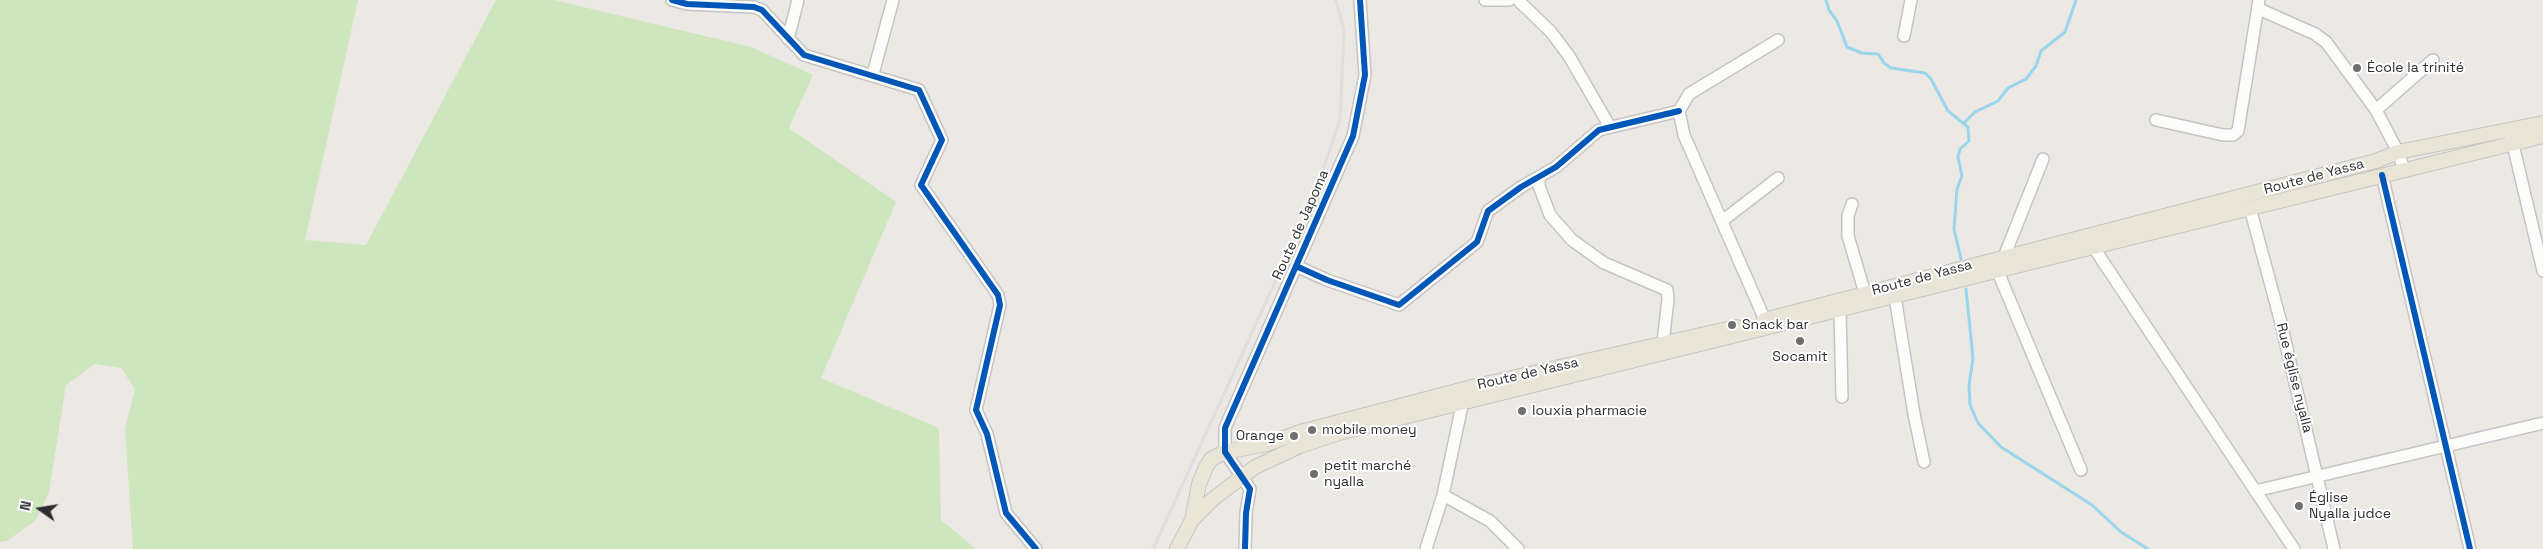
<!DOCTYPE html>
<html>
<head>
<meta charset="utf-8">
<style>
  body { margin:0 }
  #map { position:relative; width:2543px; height:549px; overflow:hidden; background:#ece8e4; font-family:"Space Grotesk",sans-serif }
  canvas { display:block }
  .north { position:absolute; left:15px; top:484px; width:50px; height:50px; -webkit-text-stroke:4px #fff; paint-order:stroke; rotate:283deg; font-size:14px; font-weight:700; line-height:20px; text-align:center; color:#2e2e2e }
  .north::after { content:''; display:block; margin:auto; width:18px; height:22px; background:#2e2e2e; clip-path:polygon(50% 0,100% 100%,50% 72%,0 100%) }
</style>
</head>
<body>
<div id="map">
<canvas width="2543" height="549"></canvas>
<div class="north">N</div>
</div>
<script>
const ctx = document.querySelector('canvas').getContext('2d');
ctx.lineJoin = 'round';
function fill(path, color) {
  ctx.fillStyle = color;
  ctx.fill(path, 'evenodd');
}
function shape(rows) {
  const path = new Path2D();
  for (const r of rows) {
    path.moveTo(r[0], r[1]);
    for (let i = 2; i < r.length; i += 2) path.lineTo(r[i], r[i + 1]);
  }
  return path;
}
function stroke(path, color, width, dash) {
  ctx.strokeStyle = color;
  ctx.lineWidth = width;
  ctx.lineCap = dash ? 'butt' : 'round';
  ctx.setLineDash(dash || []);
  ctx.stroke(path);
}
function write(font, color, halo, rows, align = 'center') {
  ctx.font = font + ' "Space Grotesk",sans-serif';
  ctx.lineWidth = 4;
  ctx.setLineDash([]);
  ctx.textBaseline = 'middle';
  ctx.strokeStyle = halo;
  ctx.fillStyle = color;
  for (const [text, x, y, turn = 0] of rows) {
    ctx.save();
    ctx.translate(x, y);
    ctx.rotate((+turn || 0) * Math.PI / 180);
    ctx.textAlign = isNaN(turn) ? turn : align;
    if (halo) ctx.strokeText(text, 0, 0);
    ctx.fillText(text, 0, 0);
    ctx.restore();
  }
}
fill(shape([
  [0,0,358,0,305,240,366,245,496,0,554,0,751,47,813,75,789,128,896,202,821,378,939,428,941,520,976,549,133,549,125,429,135,389,121,368,95,364,66,385,49,492,36,520,7,541,0,542]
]), '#cee6be');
stroke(shape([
  [1826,0,1829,10,1837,21,1847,47,1862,53,1878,54,1884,63,1891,68,1925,73,1931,79,1948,111,1968,127,1969,141,1960,149,1958,157,1962,176,1957,189,1954,229,1961,259],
  [1964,123,1975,112,1998,101,2008,88,2026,79,2036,66,2041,51,2065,32,2076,0],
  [1966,289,1973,358,1969,386,1970,405,1978,423,2001,447,2092,505,2121,532,2148,549]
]), '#99d6ec', 3);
const minor = shape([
  [672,0,687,4,754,7,762,10,804,55,919,90,942,140,921,185,998,295,1000,305,976,410,987,434,1006,513,1036,549],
  [1485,0,1509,0],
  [1518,0,1551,32,1569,56,1610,127],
  [2259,9,2315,34,2326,42,2376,110,2398,152,2404,170],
  [1904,36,1911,0],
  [788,39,798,0],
  [873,74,893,0],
  [2376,110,2433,60],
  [2156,120,2223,135,2233,135,2238,131,2259,0],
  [2511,136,2543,271],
  [2043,159,1998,272,2081,470],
  [2382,175,2470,549],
  [1539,177,1539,186,1550,215,1572,240,1604,263,1667,290,1668,299,1663,343],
  [1852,204,1848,216,1848,236,1867,300],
  [2250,208,2280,319,2334,549],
  [1722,221,1778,178],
  [2090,242,2294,549],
  [1296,266,1327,280,1399,305,1477,242,1488,211,1521,187,1556,167,1599,130,1679,111],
  [1895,297,1914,414,1924,462],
  [1840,311,1842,397],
  [1767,327,1765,320,1684,135,1679,111,1689,94,1778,40],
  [2255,491,2543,423],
  [1443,495,1490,521,1518,549],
  [1245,549,1246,513,1250,489,1225,452,1225,428,1353,136,1365,75,1360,0],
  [1426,549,1443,495,1464,396]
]);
const major = shape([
  [1764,320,2376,161,2398,152,2543,123],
  [1192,520,1199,484,1206,467,1211,459,1225,452,1267,444,1300,432,1476,386,1736,327],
  [1177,549,1192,520,1213,499,1255,467,1300,446,1339,433,2543,136]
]);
stroke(minor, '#c5c4c5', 14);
stroke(major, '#c6c5c4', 16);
stroke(minor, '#fcfcfb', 11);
stroke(major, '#e8e4d6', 14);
stroke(shape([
  [1153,549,1313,199,1340,119,1344,30,1336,0]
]), '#dfdfe1', 3);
stroke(shape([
  [672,0,687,4,754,7,762,10,804,55,919,90,942,140,921,185,998,295,1000,305,976,410,987,434,1006,513,1036,549],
  [2382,175,2470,549],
  [1296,266,1327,280,1399,305,1477,242,1488,211,1521,187,1556,167,1599,130,1679,111],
  [1245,549,1246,513,1250,489,1225,452,1225,428,1353,136,1365,75,1360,0]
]), '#0057b8', 6);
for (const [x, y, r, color] of [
  [2357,68,5,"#706f6e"],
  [1732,325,5,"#706f6e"],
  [1800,341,5,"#706f6e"],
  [1522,411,5,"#706f6e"],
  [1312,430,5,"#706f6e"],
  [1294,436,5,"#706f6e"],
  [1314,474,5,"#706f6e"],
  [2299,506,5,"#706f6e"]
]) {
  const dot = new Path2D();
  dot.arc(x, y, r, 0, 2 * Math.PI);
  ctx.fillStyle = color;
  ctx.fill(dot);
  stroke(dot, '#fff', 2);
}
write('14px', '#2e2e2e', '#fff', [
  ["École la trinité",2367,68],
  ["Snack bar",1742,325],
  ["Socamit",1800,357,"center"],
  ["louxia pharmacie",1532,411],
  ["mobile money",1322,430],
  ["Orange",1284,436,"right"],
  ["petit marché",1324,466],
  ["nyalla",1324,482],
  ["Église",2309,498],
  ["Nyalla judce",2309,514]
], 'left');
write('14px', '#2e2e2e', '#fff', [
  ["Route de Yassa",2314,177,-15],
  ["Route de Japoma",1301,225,-66],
  ["Route de Yassa",1922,278,-15],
  ["Route de Yassa",1528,374,-13],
  ["Rue église nyalla",2294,378,76]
]);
</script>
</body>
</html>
